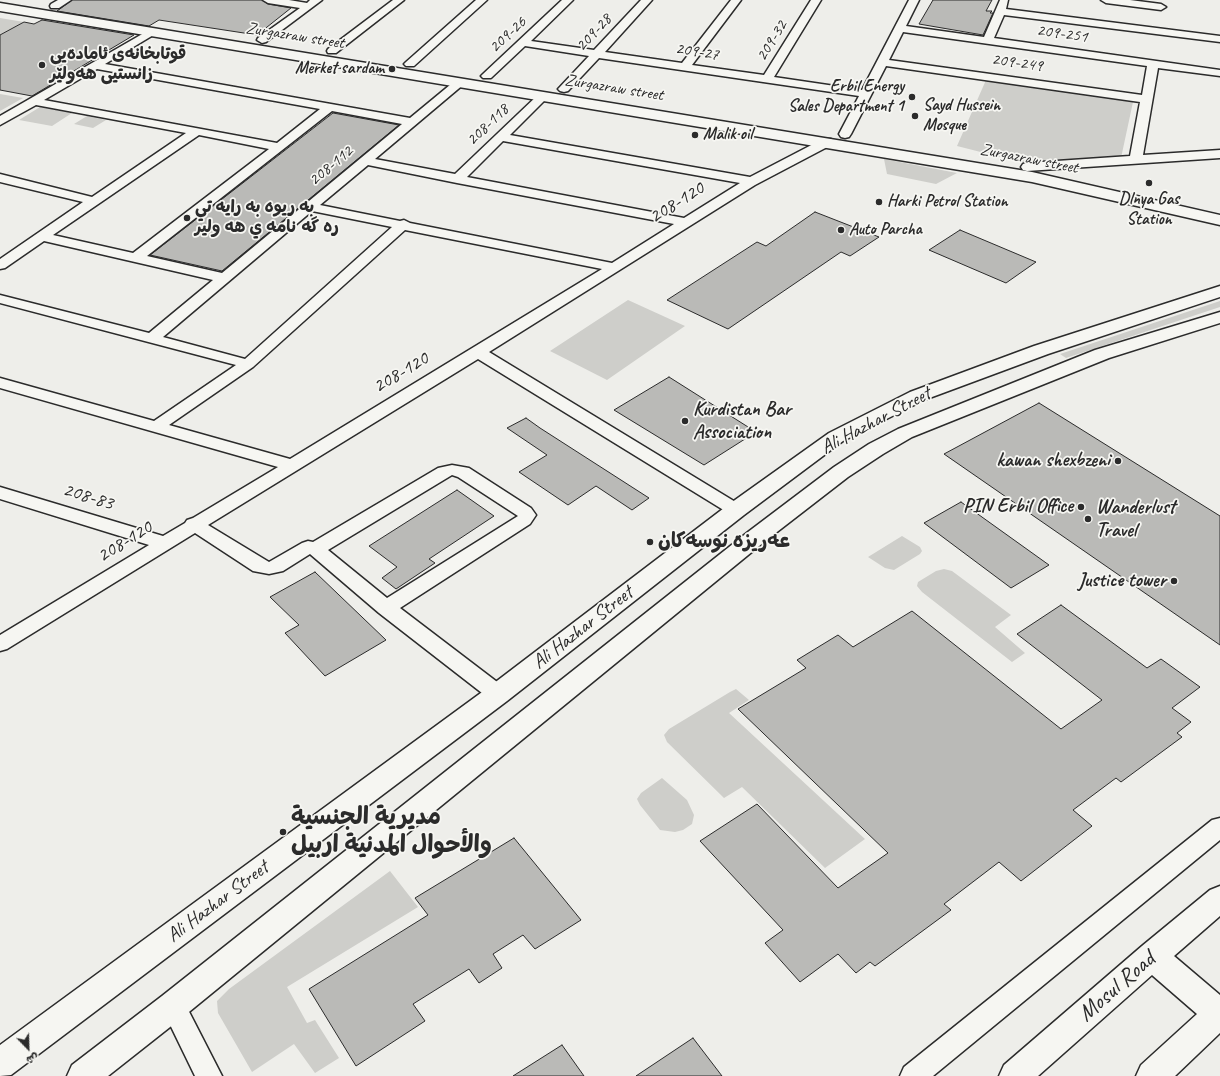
<!DOCTYPE html>
<html>
<head>
<meta charset="utf-8">
<style>
  body { margin:0 }
  #map { position:relative; width:1220px; height:1076px; overflow:hidden; background:#eeeeea; font-family:Caveat,"Playpen Sans Arabic",sans-serif }
  canvas { display:block }
  .north { position:absolute; left:8px; top:1028px; width:40px; height:40px; -webkit-text-stroke:3px #f6f6f2; paint-order:stroke; rotate:157deg; font-size:11px; font-weight:700; line-height:16px; text-align:center; color:#2b2b2b }
  .north::after { content:''; display:block; margin:auto; width:14px; height:18px; background:#2b2b2b; clip-path:polygon(50% 0,100% 100%,50% 72%,0 100%) }
</style>
</head>
<body>
<div id="map">
<canvas width="1220" height="1076"></canvas>
<div class="north">ش</div>
</div>
<script>
const ctx = document.querySelector('canvas').getContext('2d');
ctx.lineJoin = 'round';
function fill(path, color) {
  ctx.fillStyle = color;
  ctx.fill(path, 'evenodd');
}
function shape(rows) {
  const path = new Path2D();
  for (const r of rows) {
    path.moveTo(r[0], r[1]);
    for (let i = 2; i < r.length; i += 2) path.lineTo(r[i], r[i + 1]);
  }
  return path;
}
function stroke(path, color, width, dash) {
  ctx.strokeStyle = color;
  ctx.lineWidth = width;
  ctx.lineCap = dash ? 'butt' : 'round';
  ctx.setLineDash(dash || []);
  ctx.stroke(path);
}
function write(font, color, halo, rows, align = 'center') {
  ctx.font = font + ' Caveat,"Playpen Sans Arabic",sans-serif';
  ctx.lineWidth = 3.5;
  ctx.setLineDash([]);
  ctx.textBaseline = 'middle';
  ctx.strokeStyle = halo;
  ctx.fillStyle = color;
  for (const [text, x, y, turn = 0] of rows) {
    ctx.save();
    ctx.translate(x, y);
    ctx.rotate((+turn || 0) * Math.PI / 180);
    ctx.textAlign = isNaN(turn) ? turn : align;
    if (halo) ctx.strokeText(text, 0, 0);
    ctx.fillText(text, 0, 0);
    ctx.restore();
  }
}
fill(shape([
  [0,18,24,22,0,35],
  [986,80,1133,102,1121,158,1020,162,957,146],
  [0,94,23,98,0,111],
  [40,107,72,113,52,126,19,120],
  [87,116,106,120,93,128,74,124],
  [884,159,957,173,936,184,887,174],
  [628,300,685,326,607,380,550,351],
  [1220,301,1220,307,1066,358,1060,354],
  [902,536,920,547,922,551,920,554,894,570,885,568,868,557],
  [944,569,952,571,1011,615,995,627,1025,653,1012,662,922,592,917,586,918,582,936,571],
  [736,689,749,700,729,713,865,839,825,868,742,787,724,798,667,742,664,735,669,729,730,692],
  [662,778,687,800,694,815,692,824,683,830,675,832,660,830,640,805,637,799,641,793],
  [390,871,418,907,287,987,307,1023,315,1020,339,1058,315,1073,294,1044,252,1072,218,1013,217,1001,229,989]
]), '#cececa');
const building = shape([
  [72,0,262,0,268,4,291,8,257,35,159,20,149,26,57,11,72,0],
  [933,0,992,0,986,11,992,11,990,13,993,13,983,35,919,24,933,0],
  [42,20,134,35,32,96,0,90,0,35,24,22,34,24,42,20],
  [333,113,399,125,222,271,150,255,333,113],
  [815,212,879,237,850,256,841,252,728,329,667,300,757,242,766,246,815,212],
  [960,230,1036,262,1006,283,929,250,960,230],
  [669,377,756,432,704,465,614,410,669,377],
  [1039,403,1220,516,1220,645,944,454,1039,403],
  [526,418,540,428,649,498,632,510,596,486,568,505,519,472,547,455,507,428,526,418],
  [457,490,494,516,429,559,435,563,396,589,382,578,397,567,369,546,457,490],
  [961,502,1049,565,1011,588,924,523,961,502],
  [315,572,386,640,325,676,285,633,299,625,270,597,315,572],
  [1061,605,1147,668,1161,659,1200,687,1172,708,1191,722,1177,733,1182,737,1121,782,1116,778,1073,810,1092,826,1021,881,999,862,944,904,951,910,875,966,870,962,856,973,838,954,800,982,765,943,783,930,700,841,757,804,838,888,888,853,738,709,806,668,797,660,838,635,853,647,912,611,1061,729,1102,700,1017,634,1061,605],
  [514,838,581,920,535,949,523,935,493,954,502,968,479,983,469,969,413,1004,425,1021,356,1066,309,989,428,915,415,898,514,838],
  [693,1038,722,1076,636,1076,693,1038],
  [562,1045,584,1076,513,1076,562,1045]
]);
fill(building, '#babab7');
stroke(building, '#2b2b2b', 1);
const minor = shape([
  [58,0,71,0,59,8,51,8,50,6,51,4,58,0],
  [263,0,289,0,307,3,310,0,322,0,266,42,262,43,257,40,258,38,300,8,268,3,263,0],
  [393,0,404,0,336,53,328,53,327,51,328,49,393,0],
  [476,0,487,0,414,66,406,66,404,64,406,62,476,0],
  [562,0,573,0,531,41,594,50,641,0,652,0,605,52,682,63,731,0,741,0,692,65,764,75,811,0,821,0,774,77,862,90,909,0,919,0,906,26,984,37,1000,0,1008,0,1006,9,1220,36,1220,42,1004,15,994,38,1220,70,1220,76,1158,68,1143,155,1220,150,1220,158,1027,171,1023,170,1021,167,1023,164,1027,163,1130,156,1140,102,886,66,851,134,849,137,845,138,841,137,839,134,859,96,599,58,568,91,564,92,560,91,558,89,589,56,525,46,491,78,483,78,481,76,483,74,562,0],
  [903,32,1147,66,1142,95,889,60,903,32],
  [1101,0,1130,0,1161,4,1166,7,1161,10,1106,3,1101,0],
  [151,29,156,32,155,34,105,64,410,118,456,80,464,80,466,82,464,84,375,159,455,174,539,94,543,93,547,94,549,96,510,135,750,177,823,139,831,139,833,142,831,145,755,185,489,352,742,506,745,510,742,514,736,516,730,514,478,359,208,525,269,562,302,543,308,541,313,542,438,468,452,465,469,468,531,508,536,515,530,524,400,608,505,688,508,694,505,700,498,702,491,700,379,613,310,554,283,571,269,574,253,571,195,533,7,649,0,651,0,635,149,545,0,499,0,487,163,536,185,523,187,520,193,518,278,467,0,388,0,378,154,421,236,365,0,303,0,295,149,333,213,280,44,241,5,268,0,269,0,259,83,202,0,182,0,174,92,197,186,133,36,105,0,125,0,116,151,29],
  [97,69,320,109,277,143,44,100,97,69],
  [332,111,402,124,222,273,147,256,332,111],
  [199,135,269,149,133,253,53,235,199,135],
  [503,141,740,183,684,218,467,177,503,141],
  [368,165,457,183,674,224,612,263,410,223,404,220,400,221,320,205,368,165],
  [312,211,392,227,245,359,163,337,312,211],
  [405,230,602,269,290,459,169,425,253,367,405,230],
  [452,475,458,477,518,516,387,598,328,550,452,475],
  [1220,818,1220,840,933,1076,900,1076,904,1067,1212,820,1220,818],
  [173,994,182,998,222,1076,195,1076,161,1006,164,998,173,994]
]);
const major = shape([
  [0,3,1032,172,1220,215,1220,225,1032,182,0,11,0,3],
  [1220,286,1220,297,1048,354,924,400,843,441,744,515,507,701,11,1075,0,1076,0,1045,489,687,728,505,829,433,910,392,1034,346,1220,286],
  [1220,312,1220,323,1109,358,912,437,883,454,848,477,764,542,184,1016,108,1076,67,1076,72,1065,162,996,748,532,834,467,869,444,898,429,1095,350,1220,312]
]);
const highway = shape([
  [1220,886,1220,916,1174,956,1220,995,1220,1033,1175,1076,1136,1076,1141,1065,1197,1014,1152,975,1038,1076,999,1076,1004,1065,1142,946,1210,890,1220,886]
]);
stroke(minor, '#2b2b2b', 3);
stroke(major, '#2b2b2b', 3);
stroke(highway, '#2b2b2b', 3);
fill(minor, '#f6f6f2');
fill(major, '#f6f6f2');
fill(highway, '#f6f6f2');
for (const [x, y, r, color] of [
  [42,65,4,"#2b2b2b"],
  [392,69,4,"#2b2b2b"],
  [912,97,4,"#2b2b2b"],
  [915,116,4,"#2b2b2b"],
  [695,135,4,"#2b2b2b"],
  [1149,183,4,"#2b2b2b"],
  [879,202,4,"#2b2b2b"],
  [187,218,4,"#2b2b2b"],
  [841,230,4,"#2b2b2b"],
  [685,421,4,"#2b2b2b"],
  [1118,461,4,"#2b2b2b"],
  [1081,507,4,"#2b2b2b"],
  [1088,519,4,"#2b2b2b"],
  [650,542,4,"#2b2b2b"],
  [1174,581,4,"#2b2b2b"],
  [283,832,4,"#2b2b2b"]
]) {
  const dot = new Path2D();
  dot.arc(x, y, r, 0, 2 * Math.PI);
  ctx.fillStyle = color;
  ctx.fill(dot);
  stroke(dot, '#f6f6f2', 1.5);
}
write('17px', '#2b2b2b', '#f6f6f2', [
  ["209-28",594,33,-47],
  ["209-251",1062,34,8],
  ["209-26",508,35,-43],
  ["Zurgazraw street",295,36,9],
  ["209-32",772,41,-58],
  ["209-27",697,52,9],
  ["209-249",1017,63,8],
  ["Zurgazraw street",614,88,9],
  ["208-118",488,125,-44],
  ["Zurgazraw street",1029,159,11],
  ["208-112",331,166,-40]
]);
write('bold 17px', '#2b2b2b', '#f6f6f2', [
  ["قوتابخانەی ئامادەیی",50,55],
  ["زانستیی هەولێر",50,75],
  ["Merket sardam",384,69,"right"],
  ["Erbil Energy",904,87,"right"],
  ["Sales Department 1",904,107,"right"],
  ["Sayd Hussein",923,106],
  ["Mosque",923,126],
  ["Malik oil",703,135],
  ["Dlnya Gas",1149,200,"center"],
  ["Station",1149,220,"center"],
  ["Harki Petrol Station",887,202],
  ["به ريوه به رايه تي",195,208],
  ["ره گه نامه ي هه ولير",195,228],
  ["Auto Parcha",849,230]
], 'left');
write('20px', '#2b2b2b', '#f6f6f2', [
  ["208-120",677,203,-32],
  ["208-120",401,373,-31],
  ["Ali Hazhar Street",876,421,-28],
  ["208-83",88,497,17],
  ["208-120",125,542,-32],
  ["Ali Hazhar Street",583,628,-38],
  ["Ali Hazhar Street",218,902,-37]
]);
write('bold 20px', '#2b2b2b', '#f6f6f2', [
  ["Kurdistan Bar",693,410],
  ["Association",693,433],
  ["kawan shexbzeni",1110,461,"right"],
  ["PIN Erbil Office",1073,507,"right"],
  ["Wanderlust",1096,508],
  ["Travel",1096,531],
  ["عەریزە نوسەکان",658,542],
  ["Justice tower",1166,581,"right"]
], 'left');
write('bold 24px', '#2b2b2b', '#f6f6f2', [
  ["مديرية الجنسية",291,818],
  ["والأحوال المدنية اربيل",291,846]
], 'left');
write('24px', '#2b2b2b', '#f6f6f2', [
  ["Mosul Road",1117,987,-41]
]);
</script>
</body>
</html>
